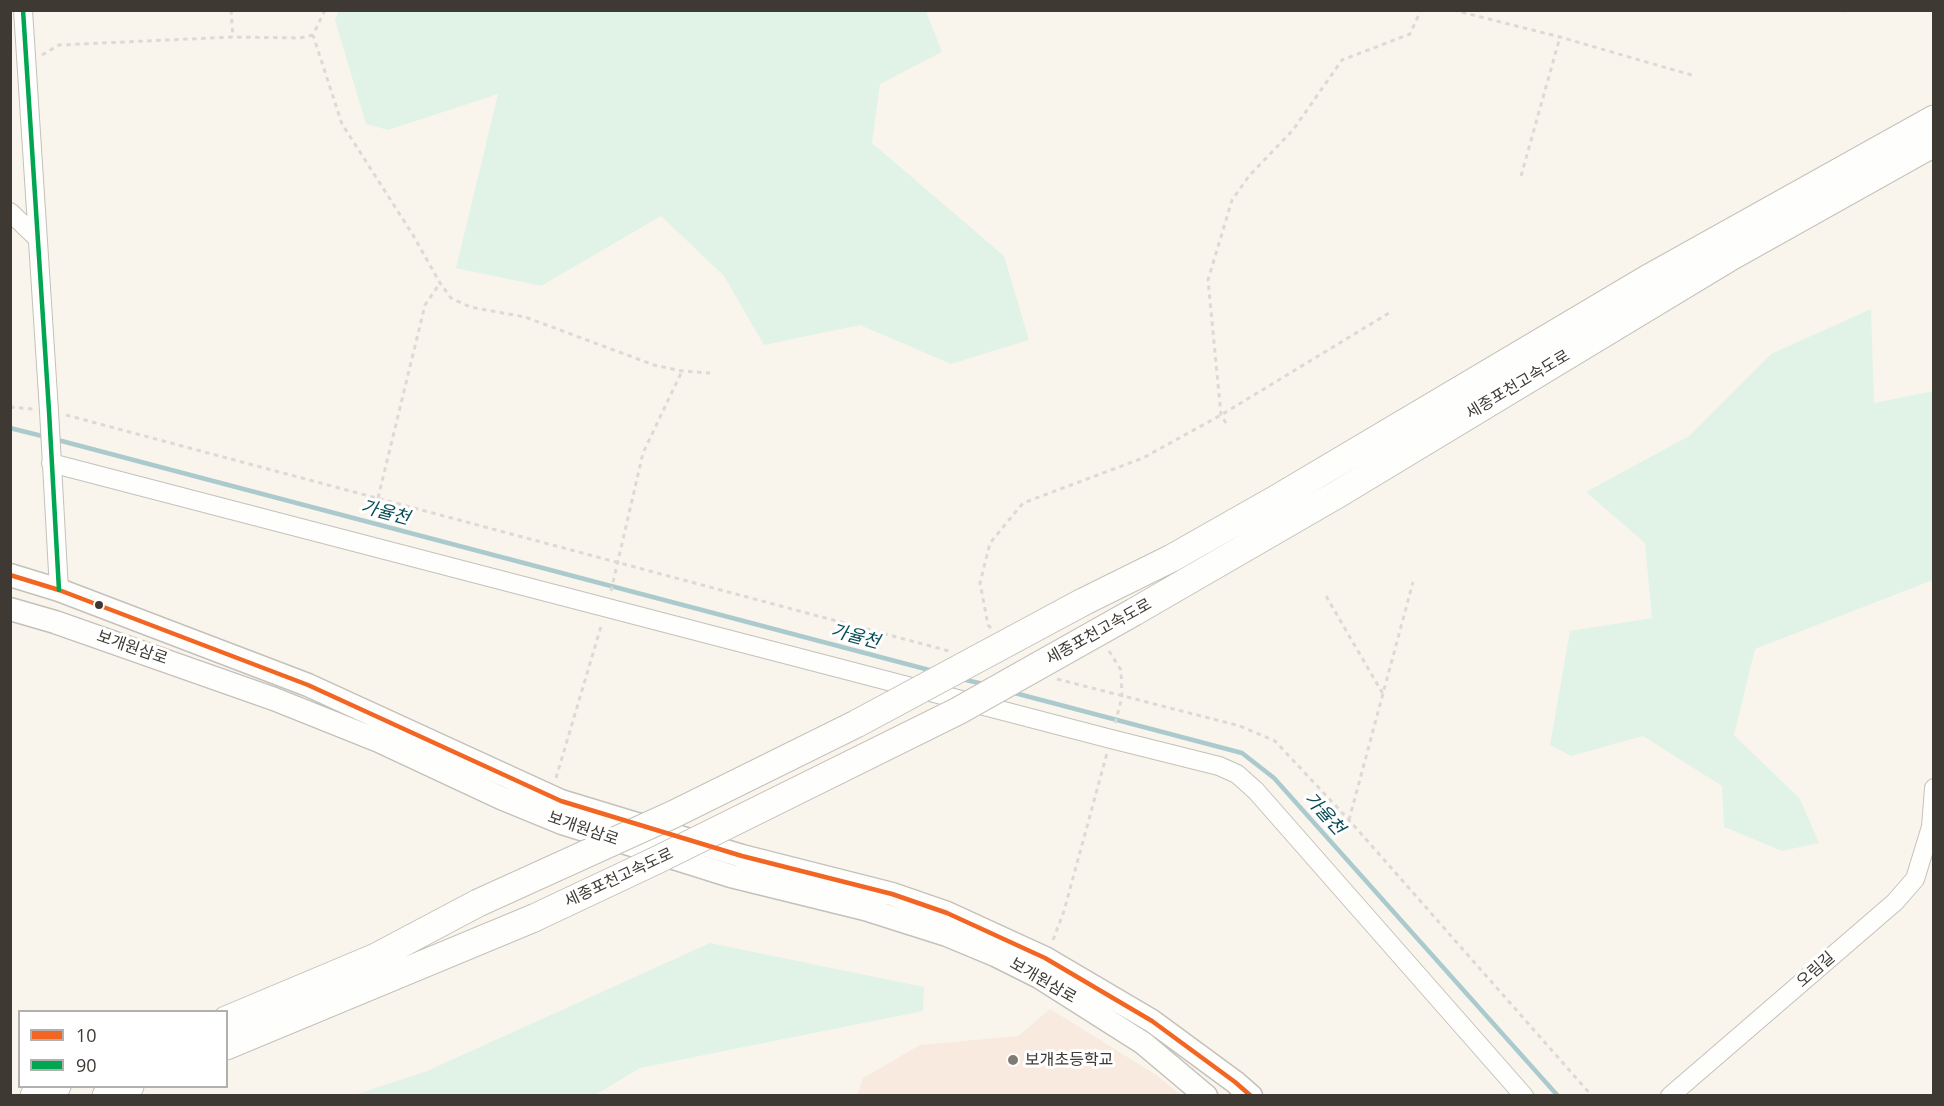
<!DOCTYPE html>
<html>
<head>
<meta charset="utf-8">
<style>
  body { margin:0 }
  #map { position:relative; width:1944px; height:1106px; overflow:hidden; background:#f9f5ed; font-family:"Open Sans",sans-serif }
  canvas { display:block }
  .frame { position:absolute; inset:0; border:12px solid #3e3a33; pointer-events:none }
  .legend { position:absolute; left:18px; top:1010px; width:210px; height:78px; box-sizing:border-box; background:#fff; border:2px solid #b2b0ad; margin:0; padding:8px 10px; list-style:none; font-size:18px; color:#3e3a33 }
  .legend li { display:flex; align-items:center; gap:12px; height:30px }
  .legend b { width:30px; border:2px solid #b2b0ad }
</style>
</head>
<body>
<div id="map">
<canvas width="1944" height="1106"></canvas>
<div class="frame"></div>
<ul class="legend">
<li><b style="height:8px;background:#f26522"></b>10</li>
<li><b style="height:8px;background:#00a651"></b>90</li>
</ul>
</div>
<script>
const ctx = document.querySelector('canvas').getContext('2d');
ctx.lineJoin = 'round';
function fill(path, color) {
  ctx.fillStyle = color;
  ctx.fill(path, 'evenodd');
}
function shape(rows) {
  const path = new Path2D();
  for (const r of rows) {
    path.moveTo(r[0], r[1]);
    for (let i = 2; i < r.length; i += 2) path.lineTo(r[i], r[i + 1]);
  }
  return path;
}
function stroke(path, color, width, dash) {
  ctx.strokeStyle = color;
  ctx.lineWidth = width;
  ctx.lineCap = dash ? 'butt' : 'round';
  ctx.setLineDash(dash || []);
  ctx.stroke(path);
}
function write(font, color, halo, rows, align = 'center') {
  ctx.font = font + ' "Open Sans","Noto Sans KR",sans-serif';
  ctx.lineWidth = 6;
  ctx.setLineDash([]);
  ctx.textBaseline = 'middle';
  ctx.strokeStyle = halo;
  ctx.fillStyle = color;
  for (const [text, x, y, turn = 0] of rows) {
    ctx.save();
    ctx.translate(x, y);
    ctx.rotate((+turn || 0) * Math.PI / 180);
    ctx.textAlign = isNaN(turn) ? turn : align;
    if (halo) ctx.strokeText(text, 0, 0);
    ctx.fillText(text, 0, 0);
    ctx.restore();
  }
}
fill(shape([
  [1050,1009,1155,1074,1181,1095,857,1095,863,1078,920,1045,1018,1036]
]), '#f8eadf');
fill(shape([
  [339,10,926,11,942,52,880,84,872,143,1004,256,1029,340,951,364,860,325,764,345,724,276,661,216,541,286,456,268,498,94,388,130,366,124,335,20],
  [1871,309,1874,403,1933,391,1933,580,1755,649,1734,735,1800,799,1819,843,1782,851,1724,827,1722,786,1643,736,1571,756,1550,745,1570,631,1652,618,1645,543,1586,492,1689,436,1771,354],
  [710,943,924,987,923,1011,640,1068,595,1095,354,1095,427,1071]
]), '#e1f3e6');
stroke(shape([
  [10,428,46,437],
  [54,439,933,671],
  [962,679,983,684],
  [1011,692,1242,753,1274,778,1558,1096]
]), '#abcacd', 4.5);
const minor = shape([
  [23,10,49,411,59,590],
  [10,212,37,238],
  [51,463,1111,739,1219,766,1237,774,1256,791,1524,1096],
  [1931,827,1934,788],
  [1670,1096,1895,902,1915,879,1931,827,1934,825]
]);
const major = shape([
  [10,575,59,590,308,685,561,801,742,856,892,894,947,913,1045,958,1152,1021,1235,1082,1251,1096],
  [10,609,55,622,274,699,379,741,501,798,562,823,731,876,865,909,947,935,995,955,1039,977,1143,1043,1206,1096]
]);
const highway = shape([
  [1083,602,1172,558,1276,499,1647,279,1934,119],
  [1134,612,1338,494,1732,256,1934,143],
  [226,1020,376,957,478,903],
  [226,1046,534,918],
  [34,1096,57,1086],
  [106,1096,130,1086]
]);
stroke(minor, '#c5c1ba', 20);
stroke(major, '#c5c1ba', 25);
stroke(highway, '#c5c1ba', 29);
stroke(shape([
  [231,10,233,37],
  [325,10,313,35,342,124,413,235,440,283,451,298,470,307,525,317,654,365,682,371,710,373],
  [1453,10,1560,37,1695,76],
  [1844,12,1845,10],
  [42,55,59,45,233,37,300,38,313,35],
  [1521,176,1560,37],
  [10,407,33,409],
  [66,415,949,651],
  [1226,423,1221,415,1208,280,1232,200,1249,176,1293,130,1342,60,1410,34,1421,10],
  [378,498,425,305,440,283],
  [611,591,643,453,682,371],
  [1326,596,1383,694],
  [991,628,988,625,980,583,990,543,1023,503,1143,458,1221,415,1389,313],
  [1109,651,1121,670,1122,697,1115,724],
  [1057,679,1240,726,1275,741,1349,820,1592,1096],
  [556,778,602,623],
  [1349,820,1413,582],
  [1053,940,1064,911,1107,753]
]), '#dbdad7', 3, [4.5, 4.5]);
stroke(minor, '#fefefc', 18);
stroke(major, '#fefefc', 22);
stroke(highway, '#fefefc', 27);
const highwayBridge = shape([
  [478,903,674,814,856,724,1083,602],
  [534,918,657,860,958,711,1134,612]
]);
stroke(highwayBridge, '#c5c1ba', 29, []);
stroke(highwayBridge, '#fefefc', 27);
stroke(shape([
  [10,575,59,590,308,685,561,801,742,856,892,894,947,913,1045,958,1152,1021,1235,1082,1251,1096]
]), '#f26522', 4.5);
stroke(shape([
  [23,10,49,411,59,590]
]), '#00a651', 4.5);
for (const [x, y, r, color] of [
  [99,605,5,"#3e3a33"],
  [1013,1060,6,"#7f7b74"]
]) {
  const dot = new Path2D();
  dot.arc(x, y, r, 0, 2 * Math.PI);
  ctx.fillStyle = color;
  ctx.fill(dot);
  stroke(dot, '#fff', 2);
}
write('16px', '#3e3a33', '#fff', [
  ["세종포천고속도로",1518,385,-31],
  ["세종포천고속도로",1099,632,-29],
  ["보개원삼로",132,648,19],
  ["보개원삼로",583,829,19],
  ["세종포천고속도로",619,878,-25],
  ["오림길",1816,970,-41],
  ["보개원삼로",1043,981,30]
]);
write('16px', '#3e3a33', '#fff', [
  ["보개초등학교",1025,1060]
], 'left');
write('italic 18px', '#064d55', '#fff', [
  ["가율천",385,513,15],
  ["가율천",855,637,15],
  ["가율천",1324,814,48]
]);
</script>
</body>
</html>
